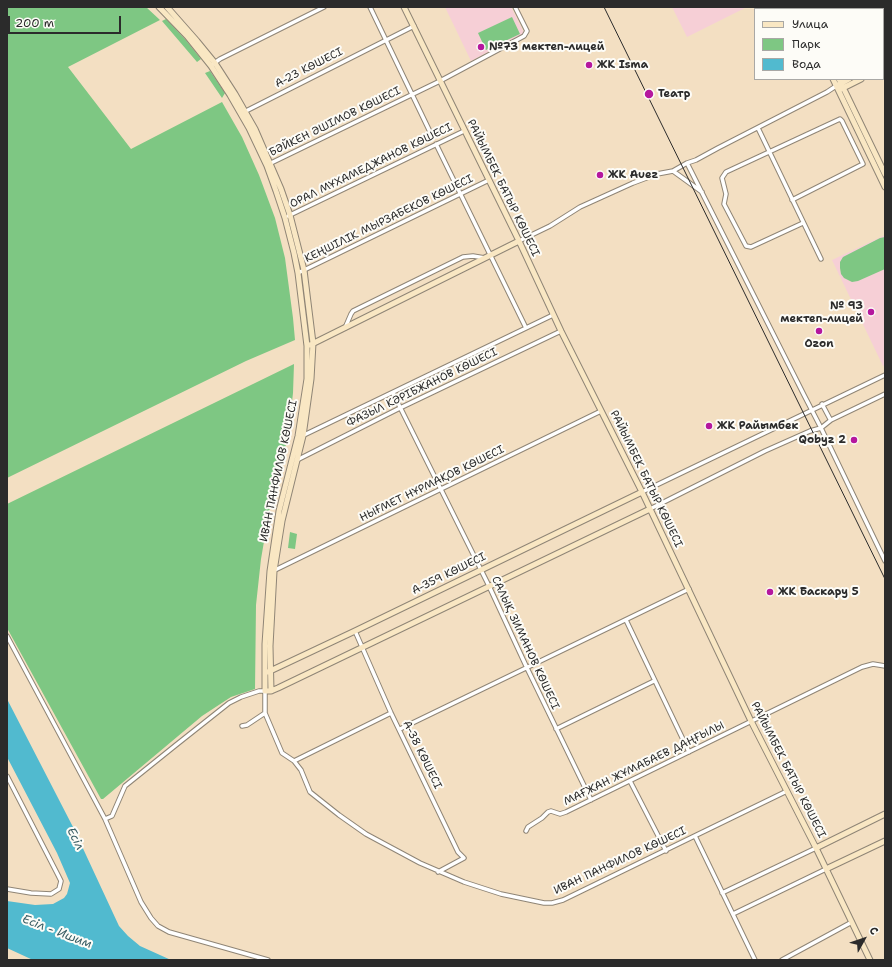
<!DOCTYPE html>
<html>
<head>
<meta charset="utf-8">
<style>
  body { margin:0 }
  #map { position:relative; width:892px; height:967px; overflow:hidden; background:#f3dfc2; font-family:"Shantell Sans",sans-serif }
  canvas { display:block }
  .frame { position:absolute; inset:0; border:8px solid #2b2b2b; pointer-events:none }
  .legend { position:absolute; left:754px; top:8px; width:130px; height:72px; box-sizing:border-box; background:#fdfcf7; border:1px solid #a9a8a5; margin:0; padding:5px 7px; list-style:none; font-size:12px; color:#2b2b2b }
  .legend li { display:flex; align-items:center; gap:8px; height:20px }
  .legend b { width:20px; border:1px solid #a9a8a5 }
  .north { position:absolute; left:844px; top:919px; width:40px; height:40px; -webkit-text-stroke:3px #fdfcf7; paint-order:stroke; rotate:50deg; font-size:11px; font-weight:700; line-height:16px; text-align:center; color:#2b2b2b }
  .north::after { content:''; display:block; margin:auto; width:14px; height:18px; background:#2b2b2b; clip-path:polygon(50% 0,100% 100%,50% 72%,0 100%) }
  .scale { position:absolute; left:8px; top:16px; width:113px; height:18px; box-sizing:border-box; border:2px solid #2b2b2b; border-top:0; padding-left:5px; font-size:12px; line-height:14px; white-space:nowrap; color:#2b2b2b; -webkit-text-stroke:3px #fdfcf7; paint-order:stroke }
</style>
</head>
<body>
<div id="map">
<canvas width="892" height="967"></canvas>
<div class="frame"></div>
<ul class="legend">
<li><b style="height:5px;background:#f9e7c3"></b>Улица</li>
<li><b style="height:11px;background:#7ec783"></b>Парк</li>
<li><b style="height:11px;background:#51bacf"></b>Вода</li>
</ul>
<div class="north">С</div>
<div class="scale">200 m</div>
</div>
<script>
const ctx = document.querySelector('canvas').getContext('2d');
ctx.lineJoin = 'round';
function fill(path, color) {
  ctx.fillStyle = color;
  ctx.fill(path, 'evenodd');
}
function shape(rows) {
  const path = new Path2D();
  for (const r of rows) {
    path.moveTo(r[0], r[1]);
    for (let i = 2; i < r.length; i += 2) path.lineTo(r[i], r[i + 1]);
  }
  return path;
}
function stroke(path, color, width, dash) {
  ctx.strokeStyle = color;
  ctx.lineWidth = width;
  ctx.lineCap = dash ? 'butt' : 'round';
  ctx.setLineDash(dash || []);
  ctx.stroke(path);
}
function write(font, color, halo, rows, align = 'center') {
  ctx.font = font + ' "Shantell Sans",sans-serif';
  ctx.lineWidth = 4;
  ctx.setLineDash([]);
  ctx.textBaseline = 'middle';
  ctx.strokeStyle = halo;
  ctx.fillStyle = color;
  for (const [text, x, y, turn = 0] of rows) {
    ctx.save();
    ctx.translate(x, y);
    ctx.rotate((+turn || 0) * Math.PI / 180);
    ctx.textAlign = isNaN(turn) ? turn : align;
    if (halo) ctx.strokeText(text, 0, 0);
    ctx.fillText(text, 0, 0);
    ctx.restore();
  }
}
fill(shape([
  [445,7,511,7,524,33,471,61],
  [672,7,747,7,687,37],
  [885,235,885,365,883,366,832,260]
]), '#f6cfd6');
fill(shape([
  [7,7,146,7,160,20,68,67,131,149,222,102,242,137,259,175,275,218,285,258,293,318,295,340,246,361,7,478],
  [512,17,520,34,486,50,478,33],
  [166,19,185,39,201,59,197,62,162,21],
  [210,71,225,93,222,98,205,73],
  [885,237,885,269,858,281,852,282,844,278,841,274,840,268,840,262,843,257,880,238],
  [294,364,293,393,288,437,271,501,261,559,256,605,255,689,231,697,202,716,103,799,101,799,7,628,7,504],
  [290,532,297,534,295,549,288,548]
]), '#7ec783');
fill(shape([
  [7,699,73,827,119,926,128,936,140,946,171,960,33,960,7,948,7,901,35,905,53,904,64,898,67,894,70,883,57,853,7,757]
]), '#51bacf');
const street = shape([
  [370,7,432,136],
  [213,64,220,59,324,7],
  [244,112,414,26],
  [758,128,821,259],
  [436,144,526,328],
  [269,164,440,81,524,36,527,31,515,7],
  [673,171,702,192],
  [792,200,863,164,842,121,840,119,726,172,722,178,726,194,724,204,746,246,751,247,803,223],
  [288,216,464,131],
  [519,241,550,226,580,207,633,183,657,174,673,171,687,163,696,160,718,148,827,92,836,86],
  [298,273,489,180],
  [345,328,351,314,353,311,463,257,473,256,485,258],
  [393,393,489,586,527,668,591,800],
  [822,404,830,419,831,420,885,394],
  [831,420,821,428,885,561],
  [302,436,553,315],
  [297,460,400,408,561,331],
  [642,492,885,375],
  [650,509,765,451,810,431,821,428,804,395,687,163],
  [273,571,601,411],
  [626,620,689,752],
  [355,631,391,713,458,852,464,858,438,872],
  [7,636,105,819,112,816,125,786,176,745,229,703,241,697,259,691,265,691,265,713,247,725,242,726],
  [265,713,282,753,294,761,301,770,310,792,339,815,366,834,420,863,464,882,501,894,544,903,552,903,563,900,787,791],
  [400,729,689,589],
  [556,729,654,681],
  [294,761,391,713],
  [7,776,58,875,61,881,59,889,51,894,31,893,7,889],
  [630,781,666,851],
  [105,819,141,902,151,918,158,926,169,932,268,960],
  [526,831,528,827,542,818,548,812,551,811,560,814,566,812,862,667,873,664,885,666],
  [695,836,755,960],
  [722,893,816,848],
  [733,914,826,869],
  [782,960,852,922]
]);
const secondary = shape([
  [159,7,187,36,211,66,230,95,249,128,267,166,276,191,285,218,294,253,298,273,307,346,307,379,298,436,279,511,270,571,265,644,265,691,271,691,278,688,650,509],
  [167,7,197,41,215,63,235,94,255,129,281,189,290,215,304,270,313,343,311,379,303,436,282,521,274,571,270,646,271,691],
  [404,7,519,241,561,331,642,492,751,721,816,848,870,960],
  [797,7,798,9],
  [803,7,804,9],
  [883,62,885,61],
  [883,68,885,67],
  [833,79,885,187],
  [839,79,885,174],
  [838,85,849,79],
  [841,89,861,79],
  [310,345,519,241],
  [268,672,355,631,642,492],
  [816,848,885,814],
  [826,869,885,841]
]);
stroke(street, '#8f8576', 5.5);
stroke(secondary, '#8f8576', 7);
stroke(street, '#fff', 3.5);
stroke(secondary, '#f9e7c3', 5);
stroke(shape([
  [604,7,885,579]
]), '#2b2b2b', 1);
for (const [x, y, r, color] of [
  [481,47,4,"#b5179e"],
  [589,65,4,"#b5179e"],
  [649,94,5,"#b5179e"],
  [600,175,4,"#b5179e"],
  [871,312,4,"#b5179e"],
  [819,331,4,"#b5179e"],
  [709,426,4,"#b5179e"],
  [854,440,4,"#b5179e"],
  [770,592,4,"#b5179e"]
]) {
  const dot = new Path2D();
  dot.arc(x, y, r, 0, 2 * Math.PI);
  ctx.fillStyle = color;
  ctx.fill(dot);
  stroke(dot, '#fdfcf7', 1.5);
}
write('bold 11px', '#2b2b2b', '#fdfcf7', [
  ["№73 мектеп-лицей",489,47],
  ["ЖК Isma",597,65],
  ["Театр",658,94],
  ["ЖК Auez",608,175],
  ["№ 93",863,306,"right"],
  ["мектеп-лицей",863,319,"right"],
  ["Ozon",819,344,"center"],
  ["ЖК Райымбек",717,426],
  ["Qobyz 2",846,440,"right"],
  ["ЖК Баскару 5",778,592]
], 'left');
write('11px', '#2b2b2b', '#fdfcf7', [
  ["А-23 КӨШЕСІ",309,68,-27],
  ["БӘЙКЕН ӘШІМОВ КӨШЕСІ",335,122,-26],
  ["ОРАЛ МҰХАМЕДЖАНОВ КӨШЕСІ",371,166,-26],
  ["РАЙЫМБЕК БАТЫР КӨШЕСІ",503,188,64],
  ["КЕҢШІЛІК МЫРЗАБЕКОВ КӨШЕСІ",389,219,-26],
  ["ФАЗЫЛ КӘРІБЖАНОВ КӨШЕСІ",422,388,-26],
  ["ИВАН ПАНФИЛОВ КӨШЕСІ",279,471,-78],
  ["РАЙЫМБЕК БАТЫР КӨШЕСІ",646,479,64],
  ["НЫҒМЕТ НҰРМАҚОВ КӨШЕСІ",432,484,-26],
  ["А-359 КӨШЕСІ",449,574,-26],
  ["САЛЫҚ ЗИМАНОВ КӨШЕСІ",525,643,65],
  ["А-38 КӨШЕСІ",422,755,64],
  ["МАҒЖАН ЖҰМАБАЕВ ДАҢҒЫЛЫ",644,764,-26],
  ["РАЙЫМБЕК БАТЫР КӨШЕСІ",788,770,63],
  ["ИВАН ПАНФИЛОВ КӨШЕСІ",620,861,-25]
]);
write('italic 12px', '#385d64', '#fdfcf7', [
  ["Есіл",75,839,63],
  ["Есіл - Ишим",57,932,21]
]);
</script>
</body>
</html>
